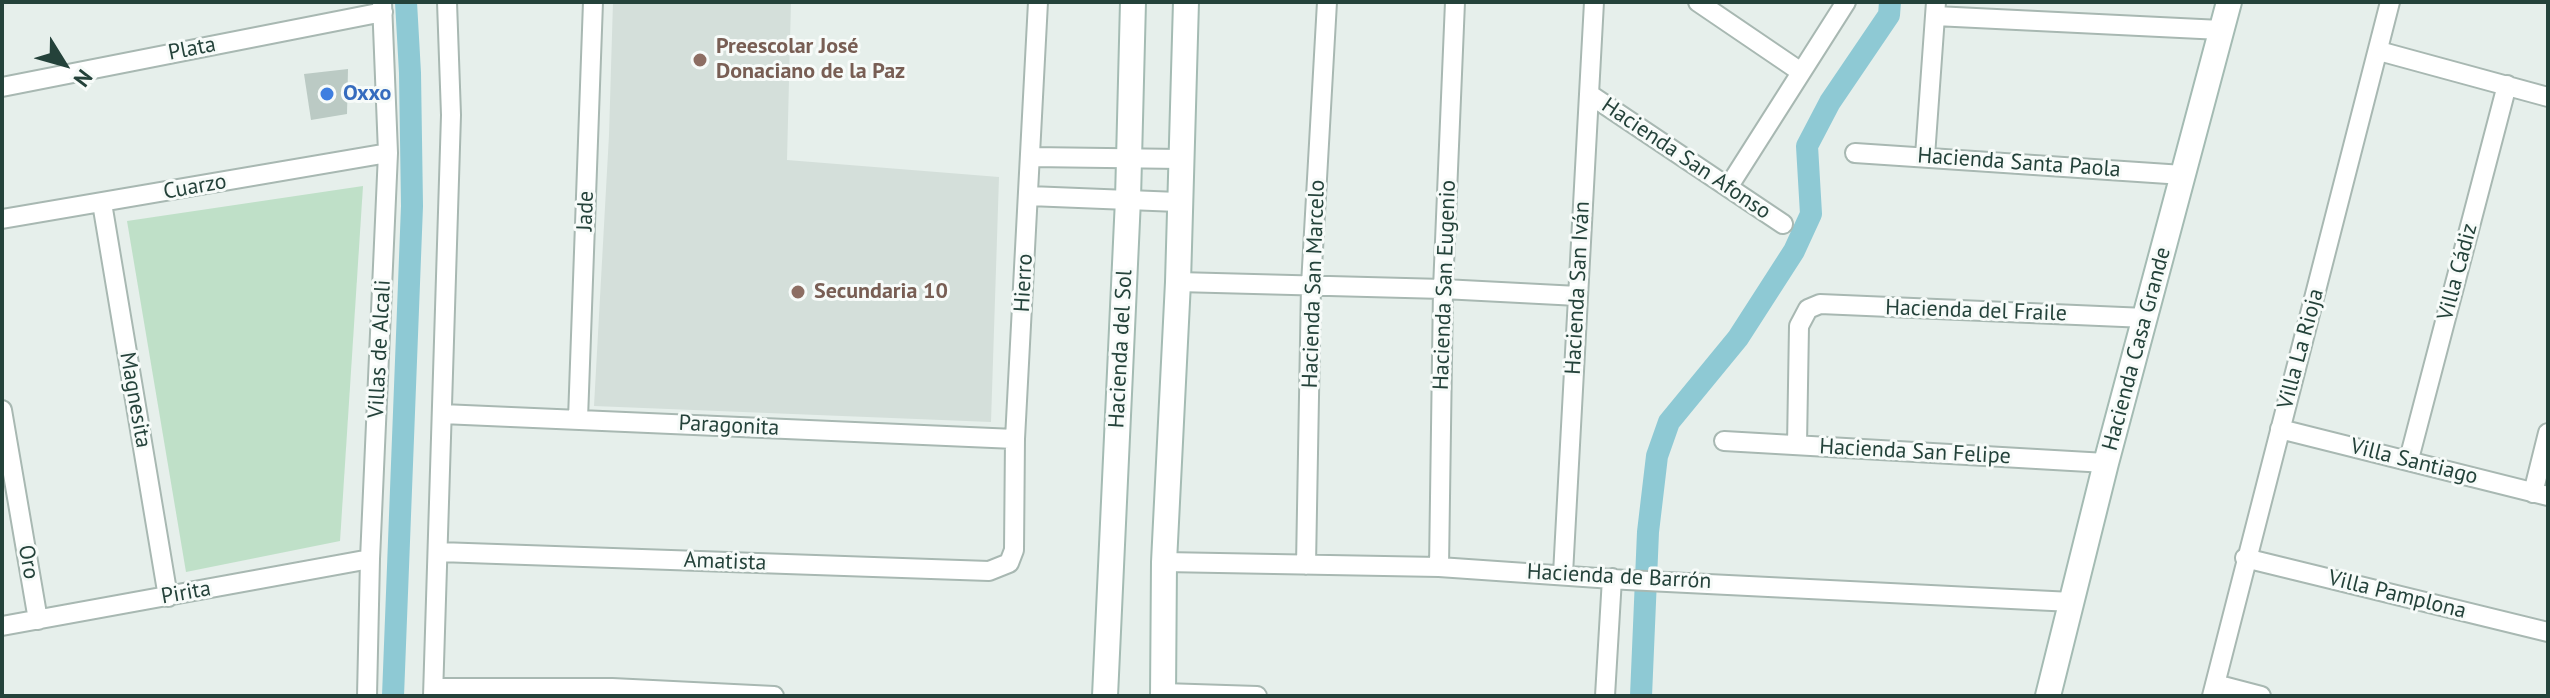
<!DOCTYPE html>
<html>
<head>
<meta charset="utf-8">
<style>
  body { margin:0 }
  #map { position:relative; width:2550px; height:698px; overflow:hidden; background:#e6efeb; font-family:"PT Sans",sans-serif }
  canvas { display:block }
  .frame { position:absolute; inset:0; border:4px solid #24423a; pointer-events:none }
  .north { position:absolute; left:24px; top:24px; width:80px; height:80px; -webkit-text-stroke:6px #f7fbf9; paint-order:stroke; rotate:127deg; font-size:22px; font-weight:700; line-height:32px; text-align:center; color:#24423a }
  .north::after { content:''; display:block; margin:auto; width:28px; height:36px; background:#24423a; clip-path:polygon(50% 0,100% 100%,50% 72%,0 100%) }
</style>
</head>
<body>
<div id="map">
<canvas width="2550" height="698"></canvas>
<div class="frame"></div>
<div class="north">N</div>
</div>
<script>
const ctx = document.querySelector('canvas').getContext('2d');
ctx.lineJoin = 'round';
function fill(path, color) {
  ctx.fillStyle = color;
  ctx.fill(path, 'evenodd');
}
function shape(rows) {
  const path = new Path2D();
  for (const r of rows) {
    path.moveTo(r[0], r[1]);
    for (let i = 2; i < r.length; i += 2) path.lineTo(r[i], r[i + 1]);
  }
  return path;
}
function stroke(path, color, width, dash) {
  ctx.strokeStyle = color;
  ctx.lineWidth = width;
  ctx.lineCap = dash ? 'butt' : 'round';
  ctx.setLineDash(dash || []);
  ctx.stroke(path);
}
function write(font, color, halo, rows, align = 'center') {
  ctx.font = font + ' "PT Sans",sans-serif';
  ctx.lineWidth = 6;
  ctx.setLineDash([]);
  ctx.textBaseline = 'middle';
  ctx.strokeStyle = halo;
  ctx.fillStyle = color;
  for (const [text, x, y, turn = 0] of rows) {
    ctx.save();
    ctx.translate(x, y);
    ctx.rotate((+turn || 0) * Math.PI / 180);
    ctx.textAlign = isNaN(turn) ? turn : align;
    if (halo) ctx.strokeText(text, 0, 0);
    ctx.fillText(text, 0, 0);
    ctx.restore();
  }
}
fill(shape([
  [613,2,791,2,787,160,999,177,991,422,594,406,609,135]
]), '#d4dfda');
fill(shape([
  [363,186,340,541,186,572,127,221]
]), '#bfe0c8');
stroke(shape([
  [393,696,412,206,410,73,406,2],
  [1641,696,1648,532,1657,456,1669,422,1738,338,1794,251,1811,214,1807,146,1830,102,1889,15,1890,2]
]), '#8ec9d4', 22);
fill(shape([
  [348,69,347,114,311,120,304,74]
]), '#bbcac4');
const street = shape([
  [1698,2,1801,72],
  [1935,16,2221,30],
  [2379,51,2548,97],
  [2,87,383,12],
  [1589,94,1783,224],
  [1855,153,2183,175],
  [1925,156,1936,2],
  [1032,157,1181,159],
  [1729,186,1846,2],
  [1029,196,1178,202],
  [102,203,168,597],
  [2,219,388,153],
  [1178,282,1443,289,1578,296],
  [2,410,38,620],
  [442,414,1015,439],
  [578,419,593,2],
  [2280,429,2548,496],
  [1724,441,2106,463],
  [1797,445,1799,326,1808,309,1820,304,2146,318],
  [2409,459,2507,85],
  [2533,493,2548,433],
  [439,552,989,571,1009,563,1014,550,1015,439,1038,2],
  [2245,558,2548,632],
  [1164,562,1439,567,1627,580,2072,602],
  [1306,565,1311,285,1327,2],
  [1439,567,1443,289,1455,2],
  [1563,574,1594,2],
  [2,626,370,559],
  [2215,684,2261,696],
  [434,688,612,688,774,696],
  [1163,693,1257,696],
  [367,696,370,559,388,153,382,2],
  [433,696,451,115,447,2],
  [1605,696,1612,578],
  [2212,696,2390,2]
]);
const secondary = shape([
  [1105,696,1128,199,1133,2],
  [1163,696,1164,562,1178,282,1186,2],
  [2048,696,2106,463,2229,2]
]);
stroke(street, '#a8b8b2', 22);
stroke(secondary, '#a4bbb3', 28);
stroke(street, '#fff', 18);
stroke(secondary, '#fff', 24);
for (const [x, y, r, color] of [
  [700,60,8,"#8d6e63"],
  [327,94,8,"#3f7fe0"],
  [798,292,8,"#8d6e63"]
]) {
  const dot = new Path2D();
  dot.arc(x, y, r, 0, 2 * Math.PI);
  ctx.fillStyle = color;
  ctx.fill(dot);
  stroke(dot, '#f7fbf9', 3);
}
write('bold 22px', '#785e54', '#f7fbf9', [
  ["Preescolar José",716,47],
  ["Donaciano de la Paz",716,72],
  ["Secundaria 10",814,292]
], 'left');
write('22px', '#24423a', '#f7fbf9', [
  ["Plata",192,49,-11],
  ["Hacienda San Afonso",1686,159,34],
  ["Hacienda Santa Paola",2019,163,4],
  ["Cuarzo",195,187,-10],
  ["Jade",586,211,-88],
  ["Villa Cádiz",2458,272,-75],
  ["Hierro",1024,283,-87],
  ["Hacienda San Marcelo",1314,284,-88],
  ["Hacienda San Eugenio",1445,285,-88],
  ["Hacienda San Iván",1578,288,-87],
  ["Hacienda del Fraile",1976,311,2],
  ["Villas de Alcali",380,349,-87],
  ["Hacienda del Sol",1121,349,-87],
  ["Hacienda Casa Grande",2137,349,-75],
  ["Villa La Rioja",2301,349,-75],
  ["Magnesita",135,400,80],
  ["Paragonita",729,426,3],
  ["Hacienda San Felipe",1915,452,3],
  ["Villa Santiago",2414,462,14],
  ["Oro",28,562,80],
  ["Amatista",725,562,2],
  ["Hacienda de Barrón",1619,577,3],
  ["Pirita",186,593,-10],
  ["Villa Pamplona",2397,595,14]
]);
write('bold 22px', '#366cbe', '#f7fbf9', [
  ["Oxxo",343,94]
], 'left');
</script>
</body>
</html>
